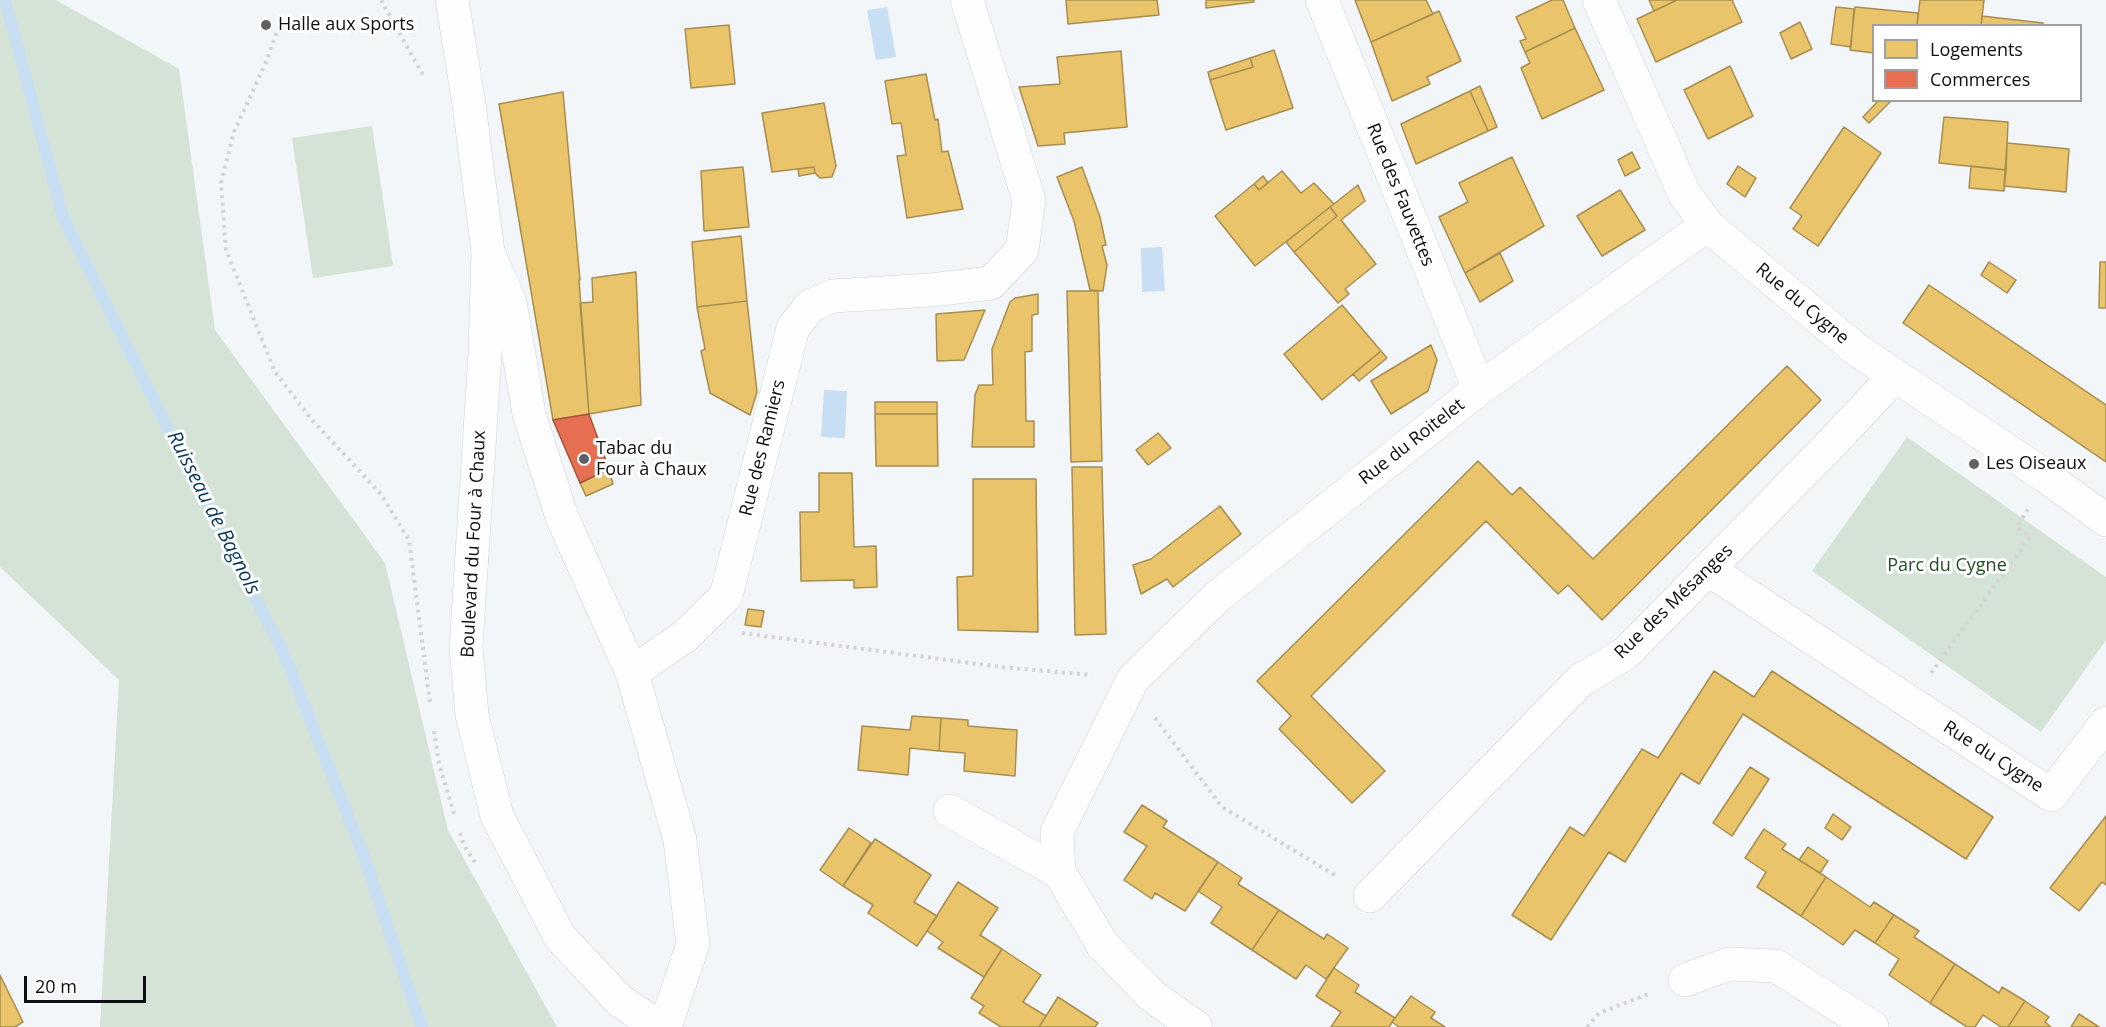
<!DOCTYPE html>
<html>
<head>
<meta charset="utf-8">
<style>
  body { margin:0 }
  #map { position:relative; width:2106px; height:1027px; overflow:hidden; background:#f3f6f9; font-family:"Open Sans",sans-serif }
  canvas { display:block }
  .legend { position:absolute; left:1872px; top:24px; width:210px; height:78px; box-sizing:border-box; background:#fff; border:2px solid #9f9fa0; margin:0; padding:8px 10px; list-style:none; font-size:18px; color:#0e0f12 }
  .legend li { display:flex; align-items:center; gap:12px; height:30px }
  .legend b { width:30px; border:2px solid #9f9fa0 }
  .scale { position:absolute; left:24px; top:976px; width:122px; height:27px; box-sizing:border-box; border:3px solid #0e0f12; border-top:0; padding-left:8px; font-size:18px; line-height:21px; white-space:nowrap; color:#0e0f12; -webkit-text-stroke:4px #fff; paint-order:stroke }
</style>
</head>
<body>
<div id="map">
<canvas width="2106" height="1027"></canvas>
<ul class="legend">
<li><b style="height:16px;background:#e9c46a"></b>Logements</li>
<li><b style="height:16px;background:#e76f51"></b>Commerces</li>
</ul>
<div class="scale">20 m</div>
</div>
<script>
const ctx = document.querySelector('canvas').getContext('2d');
ctx.lineJoin = 'round';
function fill(path, color) {
  ctx.fillStyle = color;
  ctx.fill(path, 'evenodd');
}
function shape(rows) {
  const path = new Path2D();
  for (const r of rows) {
    path.moveTo(r[0], r[1]);
    for (let i = 2; i < r.length; i += 2) path.lineTo(r[i], r[i + 1]);
  }
  return path;
}
function stroke(path, color, width, dash) {
  ctx.strokeStyle = color;
  ctx.lineWidth = width;
  ctx.lineCap = dash ? 'butt' : 'round';
  ctx.setLineDash(dash || []);
  ctx.stroke(path);
}
function write(font, color, halo, rows, align = 'center') {
  ctx.font = font + ' "Open Sans",sans-serif';
  ctx.lineWidth = 6;
  ctx.setLineDash([]);
  ctx.textBaseline = 'middle';
  ctx.strokeStyle = halo;
  ctx.fillStyle = color;
  for (const [text, x, y, turn = 0] of rows) {
    ctx.save();
    ctx.translate(x, y);
    ctx.rotate((+turn || 0) * Math.PI / 180);
    ctx.textAlign = isNaN(turn) ? turn : align;
    if (halo) ctx.strokeText(text, 0, 0);
    ctx.fillText(text, 0, 0);
    ctx.restore();
  }
}
fill(shape([
  [0,0,56,0,179,69,215,330,385,563,448,830,557,1027,100,1027,119,680,0,567],
  [372,126,393,266,313,278,292,138],
  [1907,437,2106,577,2106,640,2041,732,1812,571]
]), '#d4e3d6');
fill(shape([
  [887,7,896,57,876,60,867,10],
  [1162,247,1165,291,1142,292,1141,248],
  [824,390,847,391,845,438,821,437]
]), '#c8def3');
const homes = shape([
  [1066,0,1157,0,1159,15,1068,24,1066,0],
  [1206,0,1254,0,1254,2,1206,8,1206,0],
  [1355,0,1426,0,1433,14,1371,42,1355,0],
  [1552,0,1563,0,1575,28,1525,52,1520,41,1526,39,1516,17,1552,0],
  [1649,0,1677,0,1654,11,1649,0],
  [1677,0,1732,0,1742,22,1656,62,1637,19,1677,0],
  [1920,0,1984,0,1981,26,1917,26,1920,0],
  [1836,7,1854,9,1851,47,1831,44,1836,7],
  [1855,7,1918,13,1917,26,1874,26,1874,53,1850,50,1855,7],
  [1439,11,1461,61,1427,77,1430,84,1392,101,1371,42,1439,11],
  [1982,16,2043,23,2043,26,1981,26,1982,16],
  [1800,22,1812,49,1791,59,1780,33,1800,22],
  [729,25,735,84,691,88,685,29,729,25],
  [1575,28,1604,90,1542,119,1521,68,1530,63,1525,52,1575,28],
  [1274,50,1293,108,1226,130,1210,80,1253,67,1250,58,1274,50],
  [1121,51,1127,127,1064,133,1065,144,1038,146,1019,87,1060,84,1057,57,1121,51],
  [1250,58,1253,67,1210,80,1208,72,1250,58],
  [1730,66,1753,116,1708,139,1684,90,1730,66],
  [926,74,935,120,938,119,942,152,948,151,963,209,907,218,897,156,906,155,901,123,892,124,885,81,926,74],
  [1480,86,1497,127,1488,131,1470,91,1480,86],
  [1470,91,1488,131,1416,164,1401,124,1470,91],
  [563,92,580,280,579,280,589,414,553,420,499,104,563,92],
  [1879,100,1892,100,1869,123,1863,117,1879,100],
  [824,103,836,166,832,177,820,178,815,173,814,167,772,172,762,113,824,103],
  [1944,117,2008,122,2006,170,1939,163,1944,117],
  [1844,127,1881,153,1818,246,1793,229,1802,216,1790,208,1844,127],
  [2007,143,2069,149,2066,192,2004,186,2007,143],
  [1632,152,1640,168,1625,176,1618,160,1632,152],
  [1512,157,1544,226,1465,273,1439,217,1468,202,1459,183,1512,157],
  [1738,166,1756,178,1745,197,1727,184,1738,166],
  [1971,166,2006,170,2004,191,1969,188,1971,166],
  [743,167,749,227,704,231,701,171,743,167],
  [814,167,815,173,799,176,798,169,814,167],
  [1082,167,1100,217,1106,245,1102,246,1107,265,1103,291,1090,290,1074,221,1057,177,1082,167],
  [1282,171,1301,193,1314,183,1334,204,1255,266,1215,216,1254,184,1259,190,1282,171],
  [1263,176,1268,183,1259,190,1254,184,1263,176],
  [1358,185,1365,201,1341,220,1376,264,1345,289,1349,294,1338,303,1294,252,1337,216,1330,207,1358,185],
  [1620,190,1645,230,1602,256,1577,216,1620,190],
  [1330,207,1337,216,1294,252,1286,242,1330,207],
  [741,236,747,301,697,307,692,242,741,236],
  [1500,253,1513,281,1480,302,1465,273,1500,253],
  [1989,262,2016,280,2007,293,1981,275,1989,262],
  [2100,262,2106,262,2106,308,2099,308,2100,262],
  [636,272,641,405,589,414,580,303,593,302,592,278,636,272],
  [1929,285,2106,405,2106,462,1903,323,1929,285],
  [1067,291,1098,291,1102,461,1071,462,1067,291],
  [1038,294,1038,314,1032,315,1032,351,1025,352,1026,421,1034,421,1034,447,972,447,975,395,979,385,993,385,992,349,1010,302,1015,298,1038,294],
  [747,301,757,392,750,415,710,393,701,351,705,349,697,307,747,301],
  [1342,305,1381,351,1322,400,1284,354,1342,305],
  [985,310,964,360,937,361,936,314,985,310],
  [1431,345,1437,360,1428,391,1391,414,1371,381,1431,345],
  [1381,351,1387,358,1359,381,1353,374,1381,351],
  [1787,366,1821,400,1602,620,1568,585,1558,594,1486,521,1311,696,1385,771,1352,803,1279,729,1291,716,1257,681,1478,461,1512,495,1520,487,1593,559,1787,366],
  [875,402,937,402,937,414,875,414,875,402],
  [875,414,937,414,938,466,876,466,875,414],
  [1158,433,1171,448,1148,465,1136,450,1158,433],
  [1072,467,1102,467,1106,634,1075,635,1072,467],
  [609,469,613,484,586,496,580,483,609,469],
  [819,473,852,473,854,547,876,546,877,587,854,588,854,580,801,581,800,512,819,512,819,473],
  [973,479,1036,479,1038,632,958,630,957,577,973,576,973,479],
  [1220,506,1241,534,1173,587,1167,579,1141,594,1133,565,1151,559,1220,506],
  [748,609,764,611,761,627,745,625,748,609],
  [1714,671,1754,697,1772,671,1993,817,1966,859,1743,714,1699,784,1681,773,1625,862,1609,852,1551,940,1512,915,1570,827,1584,836,1642,749,1658,758,1714,671],
  [912,716,941,718,939,751,910,748,908,775,858,770,862,726,910,730,912,716],
  [941,718,968,720,968,726,1017,730,1015,776,964,771,965,753,939,751,941,718],
  [1750,767,1769,779,1732,836,1713,823,1750,767],
  [1142,805,1167,821,1163,827,1218,862,1185,911,1155,893,1152,899,1124,880,1147,846,1124,832,1142,805],
  [1833,814,1851,827,1842,840,1825,828,1833,814],
  [2106,816,2106,885,2102,882,2079,911,2050,888,2106,816],
  [849,828,871,843,843,886,820,870,849,828],
  [1764,829,1786,844,1782,849,1826,877,1801,916,1757,887,1766,872,1745,858,1764,829],
  [875,839,931,875,914,902,937,916,917,946,868,913,873,905,843,886,875,839],
  [1808,847,1828,861,1820,873,1799,860,1808,847],
  [1218,862,1242,878,1238,884,1279,910,1252,950,1211,923,1222,907,1198,891,1218,862],
  [1826,877,1870,907,1874,902,1894,915,1875,943,1855,930,1843,945,1801,916,1826,877],
  [958,882,998,908,980,935,1002,949,984,977,938,948,943,942,927,931,958,882],
  [1279,910,1324,939,1327,934,1348,948,1326,979,1306,965,1296,979,1252,950,1279,910],
  [1894,915,1919,931,1914,937,1955,964,1930,1003,1889,975,1899,959,1875,943,1894,915],
  [1002,949,1041,975,1023,1002,1046,1016,1039,1027,1001,1027,979,1013,984,1006,971,998,1002,949],
  [1955,964,1999,993,2002,987,2025,1001,2008,1027,2001,1027,1983,1015,1975,1027,1967,1027,1930,1003,1955,964],
  [1334,968,1359,985,1355,992,1395,1018,1389,1027,1331,1027,1341,1012,1316,996,1334,968],
  [0,975,23,1022,15,1027,0,1027,0,975],
  [1411,996,1435,1012,1431,1018,1445,1027,1399,1027,1392,1022,1411,996],
  [1058,997,1098,1023,1095,1027,1039,1027,1058,997],
  [2025,1001,2049,1017,2045,1022,2051,1027,2008,1027,2025,1001],
  [2079,1014,2099,1027,2071,1027,2079,1014]
]);
fill(homes, '#e9c46a');
stroke(homes, '#a78e50', 1.5);
const shops = shape([
  [589,414,609,469,580,483,553,420,589,414]
]);
fill(shops, '#e76f51');
stroke(shops, '#a6523e', 1.5);
stroke(shape([
  [5,0,63,217,169,431,285,656,363,854,422,1027]
]), '#c8def3', 12);
const street = shape([
  [1322,0,1479,389],
  [1599,0,1684,193,1707,225,1857,350,2048,478,2106,520],
  [488,252,510,302,529,414,562,517,632,673],
  [1709,570,2051,795,2106,723],
  [950,811,1059,872],
  [1370,896,1581,680,1626,653,1827,448,1895,376],
  [1685,980,1729,964,1776,966,1872,1027],
  [665,1027,693,944,680,840,632,673,685,636,726,596,793,328,810,306,833,296,931,290,991,283,1022,250,1029,200,967,0],
  [1196,1027,1152,996,1102,944,1059,872,1057,832,1133,679,1217,597,1479,389,1707,225]
]);
const secondary = shape([
  [452,0,469,104,488,252,485,354,466,647,472,715,497,816,560,937,620,1001,659,1027]
]);
stroke(street, '#cfd1d4', 34);
stroke(secondary, '#cfd1d4', 34);
stroke(shape([
  [381,0,424,77],
  [279,26,266,62,234,132,221,183,226,250,275,372,312,420,381,494,409,540,430,703],
  [742,633,1001,667,1092,675],
  [1931,673,2030,537,2017,527,2028,509],
  [1155,718,1222,807,1338,877],
  [434,731,439,764,455,817],
  [460,833,464,845,477,866],
  [1587,1027,1599,1013,1651,993]
]), '#d4d4d5', 4, [3, 4.5]);
stroke(street, '#fdfefe', 33);
stroke(secondary, '#fdfefe', 33);
for (const [x, y, r, color] of [
  [266,25,6,"#5e6063"],
  [584,459,6,"#5e6063"],
  [1974,464,6,"#5e6063"]
]) {
  const dot = new Path2D();
  dot.arc(x, y, r, 0, 2 * Math.PI);
  ctx.fillStyle = color;
  ctx.fill(dot);
  stroke(dot, '#fff', 2);
}
write('18px', '#0e0f12', '#fff', [
  ["Halle aux Sports",278,25],
  ["Tabac du",596,449],
  ["Four à Chaux",596,470],
  ["Les Oiseaux",1986,464]
], 'left');
write('18px', '#0e0f12', '#fff', [
  ["Rue des Fauvettes",1400,195,68],
  ["Rue du Cygne",1802,304,40],
  ["Rue du Roitelet",1412,442,-38],
  ["Rue des Ramiers",763,448,-76],
  ["Boulevard du Four à Chaux",474,544,-87],
  ["Rue des Mésanges",1674,602,-44],
  ["Rue du Cygne",1993,757,33]
]);
write('18px', '#224d25', '#fff', [
  ["Parc du Cygne",1947,566]
]);
write('italic 20px', '#06375c', '#fff', [
  ["Ruisseau de Bagnols",213,513,63]
]);
</script>
</body>
</html>
